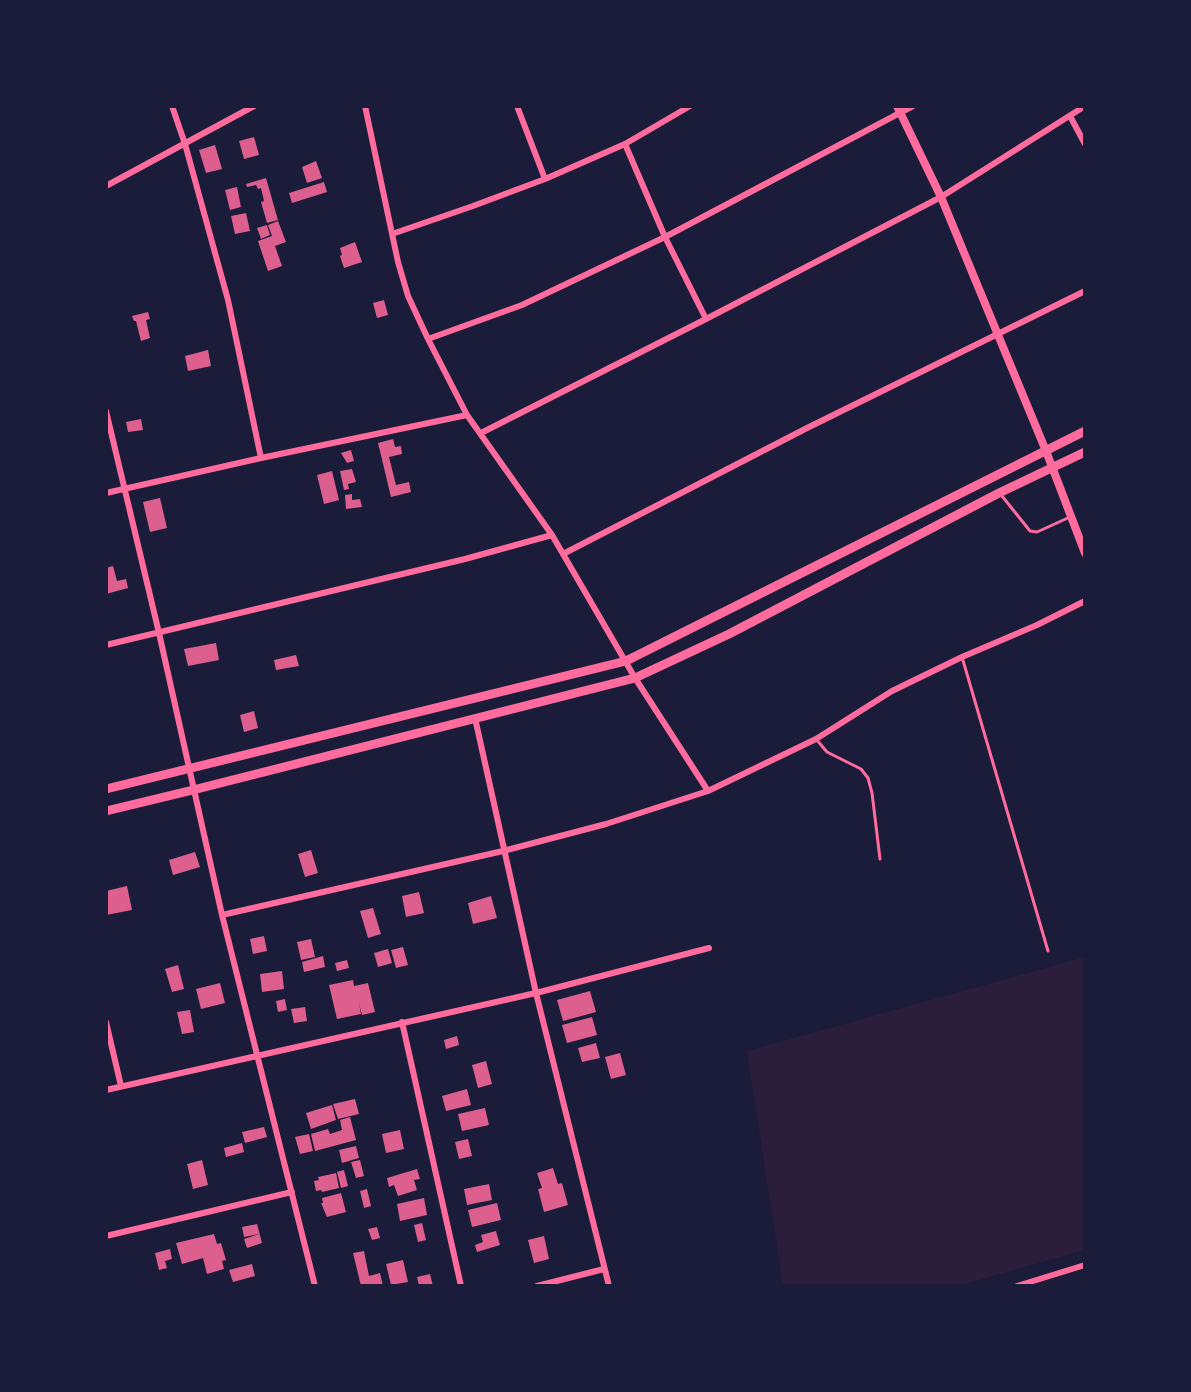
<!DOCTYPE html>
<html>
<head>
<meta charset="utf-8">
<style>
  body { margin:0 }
  #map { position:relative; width:1191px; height:1392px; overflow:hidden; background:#1b1b3a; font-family:Arial,sans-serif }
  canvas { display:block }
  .frame { position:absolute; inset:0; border:108px solid #1b1b3a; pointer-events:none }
</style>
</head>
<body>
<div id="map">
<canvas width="1191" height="1392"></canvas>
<div class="frame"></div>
</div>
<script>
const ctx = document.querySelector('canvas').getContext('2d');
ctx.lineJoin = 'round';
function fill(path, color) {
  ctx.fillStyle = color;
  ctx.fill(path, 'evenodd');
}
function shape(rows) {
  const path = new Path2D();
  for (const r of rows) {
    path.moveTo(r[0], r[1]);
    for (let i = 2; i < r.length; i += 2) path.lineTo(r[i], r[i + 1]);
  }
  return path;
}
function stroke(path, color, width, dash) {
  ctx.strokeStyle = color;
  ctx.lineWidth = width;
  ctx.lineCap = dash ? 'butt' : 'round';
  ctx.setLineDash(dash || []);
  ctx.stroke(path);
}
fill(shape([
  [1085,957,1085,1250,958,1286,783,1286,747,1051]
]), '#2a1e3b');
fill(shape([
  [254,137,259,155,244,159,239,141],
  [215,145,222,169,206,173,199,150],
  [316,161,322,178,307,183,302,167],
  [266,178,278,220,267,223,261,202,264,201,261,188,258,189,256,185,247,187,246,184],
  [324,182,327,192,292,203,289,193],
  [237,187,241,207,230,210,225,190],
  [246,213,250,231,235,234,231,216],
  [278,221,286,242,275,246,282,266,268,271,258,241,272,236,268,225],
  [267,225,270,235,261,239,257,228],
  [355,242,362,262,344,268,340,256,342,255,340,248],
  [384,300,388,315,377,318,373,303],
  [148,312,150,319,146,320,150,338,141,341,136,321,134,321,132,316],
  [208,350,211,366,188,371,185,356],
  [141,419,143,430,128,432,126,422],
  [393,439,395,447,401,446,402,454,389,457,396,485,409,482,411,492,391,497,378,443],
  [351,450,354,461,347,463,341,453],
  [352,469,356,482,348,484,349,489,344,490,340,471],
  [332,471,339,500,324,504,317,475],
  [352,494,352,500,360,499,362,507,346,509,345,495],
  [160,498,167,528,150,532,143,502],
  [113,566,117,581,126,579,128,588,106,594,106,568],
  [216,643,219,660,188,666,184,649],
  [296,655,299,666,276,670,274,660],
  [254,711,258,728,244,732,240,715],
  [311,850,318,873,305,877,298,854],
  [195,852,200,867,173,875,169,860],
  [127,886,132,910,106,915,106,891],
  [419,892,424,913,406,917,402,896],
  [491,896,497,918,473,924,468,903],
  [373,908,381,934,368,938,360,911],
  [264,936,267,951,253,954,250,939],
  [311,939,315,957,301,960,297,942],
  [403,947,408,965,396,968,391,950],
  [388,949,392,963,378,967,374,953],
  [323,956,325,967,304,972,302,962],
  [347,960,349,968,337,971,335,963],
  [178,965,184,989,172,992,165,969],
  [282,971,284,989,262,992,260,974],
  [353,980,354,986,368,983,375,1012,362,1015,359,1003,361,1014,337,1019,329,985],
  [220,983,225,1003,201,1009,196,989],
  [590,991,596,1012,563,1021,557,1000],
  [285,999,287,1010,278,1012,276,1001],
  [305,1007,307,1021,294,1023,291,1009],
  [190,1010,194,1032,182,1034,177,1012],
  [592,1017,597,1035,567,1043,562,1025],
  [457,1036,459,1045,446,1049,444,1040],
  [596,1043,600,1058,582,1062,578,1048],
  [620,1053,626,1075,611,1079,605,1057],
  [486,1061,492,1084,478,1088,472,1065],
  [467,1089,471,1105,446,1111,442,1096],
  [355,1099,359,1114,338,1119,333,1104],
  [332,1105,336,1120,311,1129,306,1113],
  [485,1108,489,1125,462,1131,458,1114],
  [350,1117,356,1140,315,1151,311,1134,328,1129,330,1134,342,1130,340,1120],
  [264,1127,267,1137,245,1143,242,1132],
  [400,1130,404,1149,386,1153,382,1134],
  [309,1134,313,1151,300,1154,295,1137],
  [468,1139,472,1156,459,1159,455,1142],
  [242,1143,244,1152,226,1157,224,1148],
  [356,1146,359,1158,342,1163,339,1150],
  [202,1160,208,1185,193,1189,187,1164],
  [360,1160,364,1176,356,1178,351,1162],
  [553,1168,558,1184,562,1183,568,1205,544,1212,538,1189,542,1188,537,1173],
  [417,1169,420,1179,414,1180,417,1190,398,1196,394,1185,389,1187,387,1178],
  [344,1170,348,1186,341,1188,337,1172],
  [336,1173,339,1188,322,1192,321,1190,316,1191,314,1181,319,1180,318,1177],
  [489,1184,492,1200,467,1205,464,1189],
  [367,1189,371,1206,364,1208,360,1191],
  [341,1193,346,1212,327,1217,321,1203,323,1203,322,1198],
  [424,1198,427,1215,400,1221,397,1204],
  [497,1203,501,1220,472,1227,468,1210],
  [422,1223,426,1240,418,1242,414,1225],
  [257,1224,262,1243,247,1248,244,1239,259,1234,244,1237,242,1227],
  [377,1227,380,1238,372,1240,368,1229],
  [496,1231,500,1245,477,1252,475,1245,483,1242,481,1235],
  [214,1234,217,1244,221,1243,226,1260,222,1261,224,1269,207,1274,203,1258,182,1264,176,1243],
  [544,1236,549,1259,534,1263,528,1240],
  [170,1249,172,1259,165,1261,167,1268,159,1270,155,1253],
  [364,1251,369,1276,380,1273,383,1286,361,1286,353,1253],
  [403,1260,408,1282,391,1285,386,1264],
  [252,1264,255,1276,233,1282,229,1270],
  [430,1274,433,1286,419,1286,417,1277]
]), '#dd5f8e');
stroke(shape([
  [1002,496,1030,531,1037,532,1070,517],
  [962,657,1048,951],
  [816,739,827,752,861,769,868,778,872,793,880,859]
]), '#ff6b9d', 3);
stroke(shape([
  [172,106,185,144,228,300,261,458],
  [365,106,398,262,408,296,428,339,467,415,552,535,635,678,708,791],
  [517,106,545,179],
  [1070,116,1085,144],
  [625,144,665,237,706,319],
  [106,186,254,106],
  [392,234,473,206,545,179,625,144,690,106],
  [428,339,522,305,665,237,913,106],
  [106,411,159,633,222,915,315,1286],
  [481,433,706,319,941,197,1085,106],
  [106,493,261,458,467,415],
  [563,554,807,428,1085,291],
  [106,645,465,559,552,535],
  [475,718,536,993,609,1286],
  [222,915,503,851,606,824,708,791,816,739,892,691,962,657,1037,625,1085,601],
  [106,1022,121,1086],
  [402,1022,461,1286],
  [106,1090,536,993,709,948],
  [106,1236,292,1192],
  [537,1286,604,1269],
  [1017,1286,1085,1265]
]), '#ff6b9d', 6);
stroke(shape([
  [897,106,941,197,1046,451,1085,553]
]), '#ff6b9d', 8);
stroke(shape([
  [106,789,626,661,1085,431],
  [106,811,193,790,635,678,729,634,999,493,1085,452]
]), '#ff6b9d', 9);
</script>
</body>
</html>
